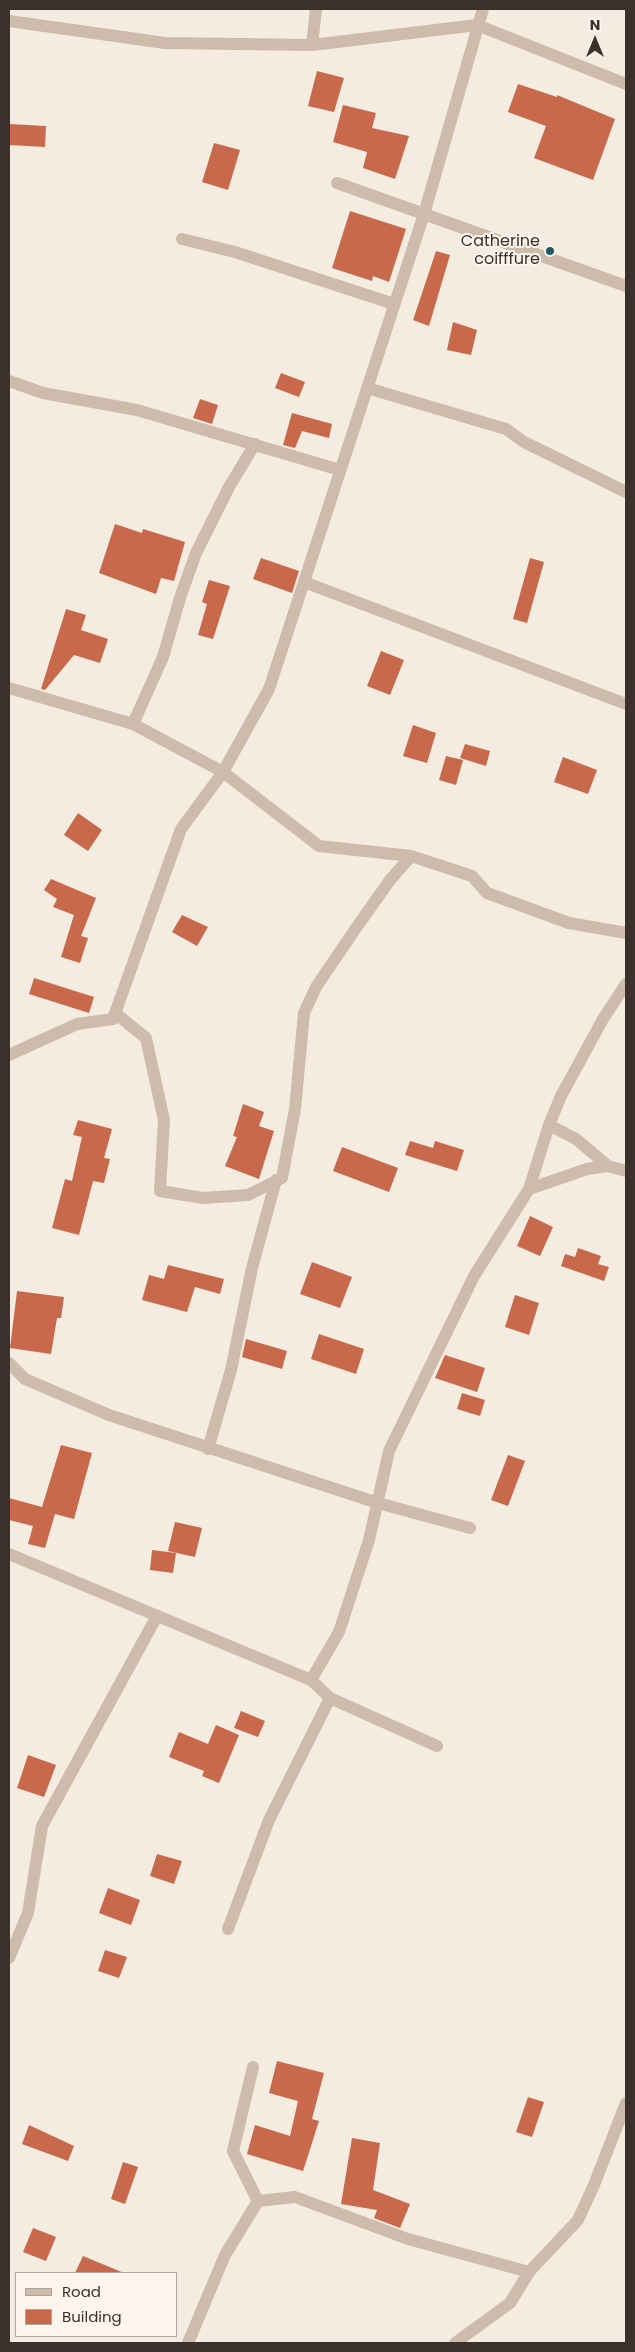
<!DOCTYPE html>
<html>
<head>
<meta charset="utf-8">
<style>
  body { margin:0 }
  #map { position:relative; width:635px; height:2352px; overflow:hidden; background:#f4ebe1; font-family:Poppins,sans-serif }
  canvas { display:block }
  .frame { position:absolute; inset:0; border:10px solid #3b302b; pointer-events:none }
  .legend { position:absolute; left:15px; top:2272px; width:162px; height:65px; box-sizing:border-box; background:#fbf5ee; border:1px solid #aea6a0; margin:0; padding:6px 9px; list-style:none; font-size:15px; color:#3b302b }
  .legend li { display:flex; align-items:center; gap:10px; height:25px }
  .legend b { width:25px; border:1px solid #aea6a0 }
  .north { position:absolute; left:570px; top:15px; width:50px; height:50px; -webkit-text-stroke:4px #fbf5ee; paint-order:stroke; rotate:0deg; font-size:14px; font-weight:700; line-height:20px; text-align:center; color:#3b302b }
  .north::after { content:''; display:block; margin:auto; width:18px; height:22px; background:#3b302b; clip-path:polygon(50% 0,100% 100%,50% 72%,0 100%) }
</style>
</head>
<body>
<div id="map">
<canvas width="635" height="2352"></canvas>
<div class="frame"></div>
<ul class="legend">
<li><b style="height:6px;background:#cdbbac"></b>Road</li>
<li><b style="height:14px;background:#c8694b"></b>Building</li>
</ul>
<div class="north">N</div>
</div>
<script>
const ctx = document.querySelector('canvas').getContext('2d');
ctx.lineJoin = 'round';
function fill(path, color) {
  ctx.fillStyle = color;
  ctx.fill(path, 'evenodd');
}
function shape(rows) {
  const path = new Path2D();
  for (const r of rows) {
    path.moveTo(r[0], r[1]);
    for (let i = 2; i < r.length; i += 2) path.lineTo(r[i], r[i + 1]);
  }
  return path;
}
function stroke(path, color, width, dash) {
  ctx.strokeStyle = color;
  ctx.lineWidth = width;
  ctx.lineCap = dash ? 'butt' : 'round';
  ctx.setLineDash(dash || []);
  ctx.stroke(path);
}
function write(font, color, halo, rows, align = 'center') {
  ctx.font = font + ' Poppins,sans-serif';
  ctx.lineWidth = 4;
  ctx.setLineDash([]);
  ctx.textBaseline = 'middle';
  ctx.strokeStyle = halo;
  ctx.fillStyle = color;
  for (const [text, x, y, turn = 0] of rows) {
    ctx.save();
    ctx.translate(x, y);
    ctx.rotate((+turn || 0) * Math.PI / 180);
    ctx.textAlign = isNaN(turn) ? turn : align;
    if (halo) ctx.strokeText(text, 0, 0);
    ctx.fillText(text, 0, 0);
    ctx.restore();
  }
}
fill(shape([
  [317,71,344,78,334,112,308,106],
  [518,84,557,97,557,95,615,119,593,180,534,158,546,126,508,112],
  [343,105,376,113,372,128,409,136,395,179,363,168,367,152,333,142],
  [9,124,46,126,45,147,9,145],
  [214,143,240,150,228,190,202,182],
  [350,211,406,229,389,282,373,276,372,281,332,268],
  [436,251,450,255,429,326,413,320],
  [453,322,477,330,471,355,447,350],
  [281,373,305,382,299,397,275,388],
  [200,399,218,405,212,424,193,418],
  [292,413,332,424,329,438,302,431,295,448,283,445],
  [115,524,142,533,143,529,185,542,174,581,161,578,156,594,99,573],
  [261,558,299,571,292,593,253,579],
  [530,558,544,562,527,623,513,619],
  [209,580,230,586,213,639,198,635,207,604,202,602],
  [66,609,86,615,81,630,108,639,100,663,74,655,45,690,41,689],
  [381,651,404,660,390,695,367,686],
  [413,725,436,733,427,763,403,756],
  [465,744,490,751,486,766,460,758],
  [446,756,463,760,456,785,439,780],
  [563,757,597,770,588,794,554,782],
  [78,813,102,830,88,851,64,835],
  [51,879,96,898,81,936,88,938,80,963,61,957,74,915,53,907,57,899,44,890],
  [182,915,208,927,197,946,172,932],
  [34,978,94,997,89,1013,29,994],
  [243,1104,264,1112,259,1126,274,1131,259,1179,225,1166,237,1137,233,1136],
  [78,1120,112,1129,104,1158,110,1159,104,1183,93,1181,79,1235,52,1228,65,1179,72,1181,82,1137,73,1135],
  [410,1141,433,1148,435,1141,464,1150,457,1171,405,1155],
  [342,1147,398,1168,389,1192,333,1171],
  [530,1216,553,1227,540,1256,517,1246],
  [578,1248,601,1256,598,1264,609,1267,604,1281,561,1266,565,1254,575,1257],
  [312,1262,352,1277,340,1308,300,1294],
  [168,1265,224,1279,220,1294,195,1287,187,1312,142,1300,149,1275,164,1279],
  [17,1291,64,1297,61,1318,57,1318,51,1354,10,1348],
  [515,1295,539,1303,529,1335,505,1327],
  [319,1334,364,1349,356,1374,311,1359],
  [246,1339,287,1351,282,1369,242,1357],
  [445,1355,485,1368,477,1392,435,1378],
  [462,1393,485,1400,480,1416,457,1409],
  [61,1445,92,1453,74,1519,55,1514,45,1548,28,1544,33,1526,9,1520,9,1498,42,1507],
  [508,1455,525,1461,508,1506,491,1500],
  [175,1522,202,1528,195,1557,168,1551],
  [152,1550,176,1553,173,1573,150,1570],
  [241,1711,265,1721,258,1737,234,1728],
  [216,1725,239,1735,219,1783,202,1776,204,1771,169,1757,179,1732,208,1744],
  [28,1755,56,1765,44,1797,17,1788],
  [157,1854,182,1861,174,1884,150,1876],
  [108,1888,140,1900,131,1925,99,1913],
  [105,1950,127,1957,119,1978,98,1971],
  [277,2061,324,2073,312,2119,319,2121,303,2171,247,2154,255,2125,290,2136,298,2101,269,2093],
  [528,2097,544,2102,532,2137,516,2132],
  [29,2125,74,2146,68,2161,22,2144],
  [352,2138,380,2143,373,2190,410,2204,400,2228,374,2218,377,2210,341,2204],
  [123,2162,138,2167,125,2204,111,2199],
  [33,2228,56,2237,46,2261,23,2252],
  [83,2256,124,2273,75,2273]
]), '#c8694b');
stroke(shape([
  [483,9,424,214,304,582,626,704],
  [9,21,165,43,312,45,477,25,626,84],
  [312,45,316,9],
  [337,183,626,286],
  [182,239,235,252,394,304],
  [9,381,43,393,137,410,340,470],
  [367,388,506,429,524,442,626,492],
  [9,688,133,724,223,772,319,846,411,856,472,876,487,893,569,923,626,933],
  [133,724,163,657,180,598,196,553,229,487,255,444],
  [115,1013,146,1038,164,1120,160,1191,203,1198,248,1195,282,1178,295,1109,304,1013,316,987,354,931,390,880,411,856],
  [9,1055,77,1024,113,1019,181,829,223,772,269,689,304,582],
  [549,1125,576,1139,608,1166,626,1171],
  [529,1189,587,1169,608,1166],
  [9,1363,25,1379,109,1415,378,1503,470,1528],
  [208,1449,231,1370,252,1268,276,1180],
  [9,1554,311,1680,330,1698,437,1746],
  [311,1680,339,1632,369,1540,389,1451,474,1276,529,1189,549,1125,561,1096,603,1019,626,984],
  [228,1929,269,1820,330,1698],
  [9,1958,28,1913,42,1826,157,1616],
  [253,2067,233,2151,258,2201],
  [188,2343,225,2255,258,2201,295,2197,408,2239,529,2272],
  [455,2343,510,2303,529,2272,578,2220,594,2185,626,2103]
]), '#cdbbac', 12);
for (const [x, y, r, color] of [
  [550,251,5,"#1f5a5e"]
]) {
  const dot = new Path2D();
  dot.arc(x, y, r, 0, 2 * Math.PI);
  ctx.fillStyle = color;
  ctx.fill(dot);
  stroke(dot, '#fbf5ee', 2);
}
write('16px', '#3b302b', '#fbf5ee', [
  ["Catherine",540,242],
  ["coifffure",540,260]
], 'right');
</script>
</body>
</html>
